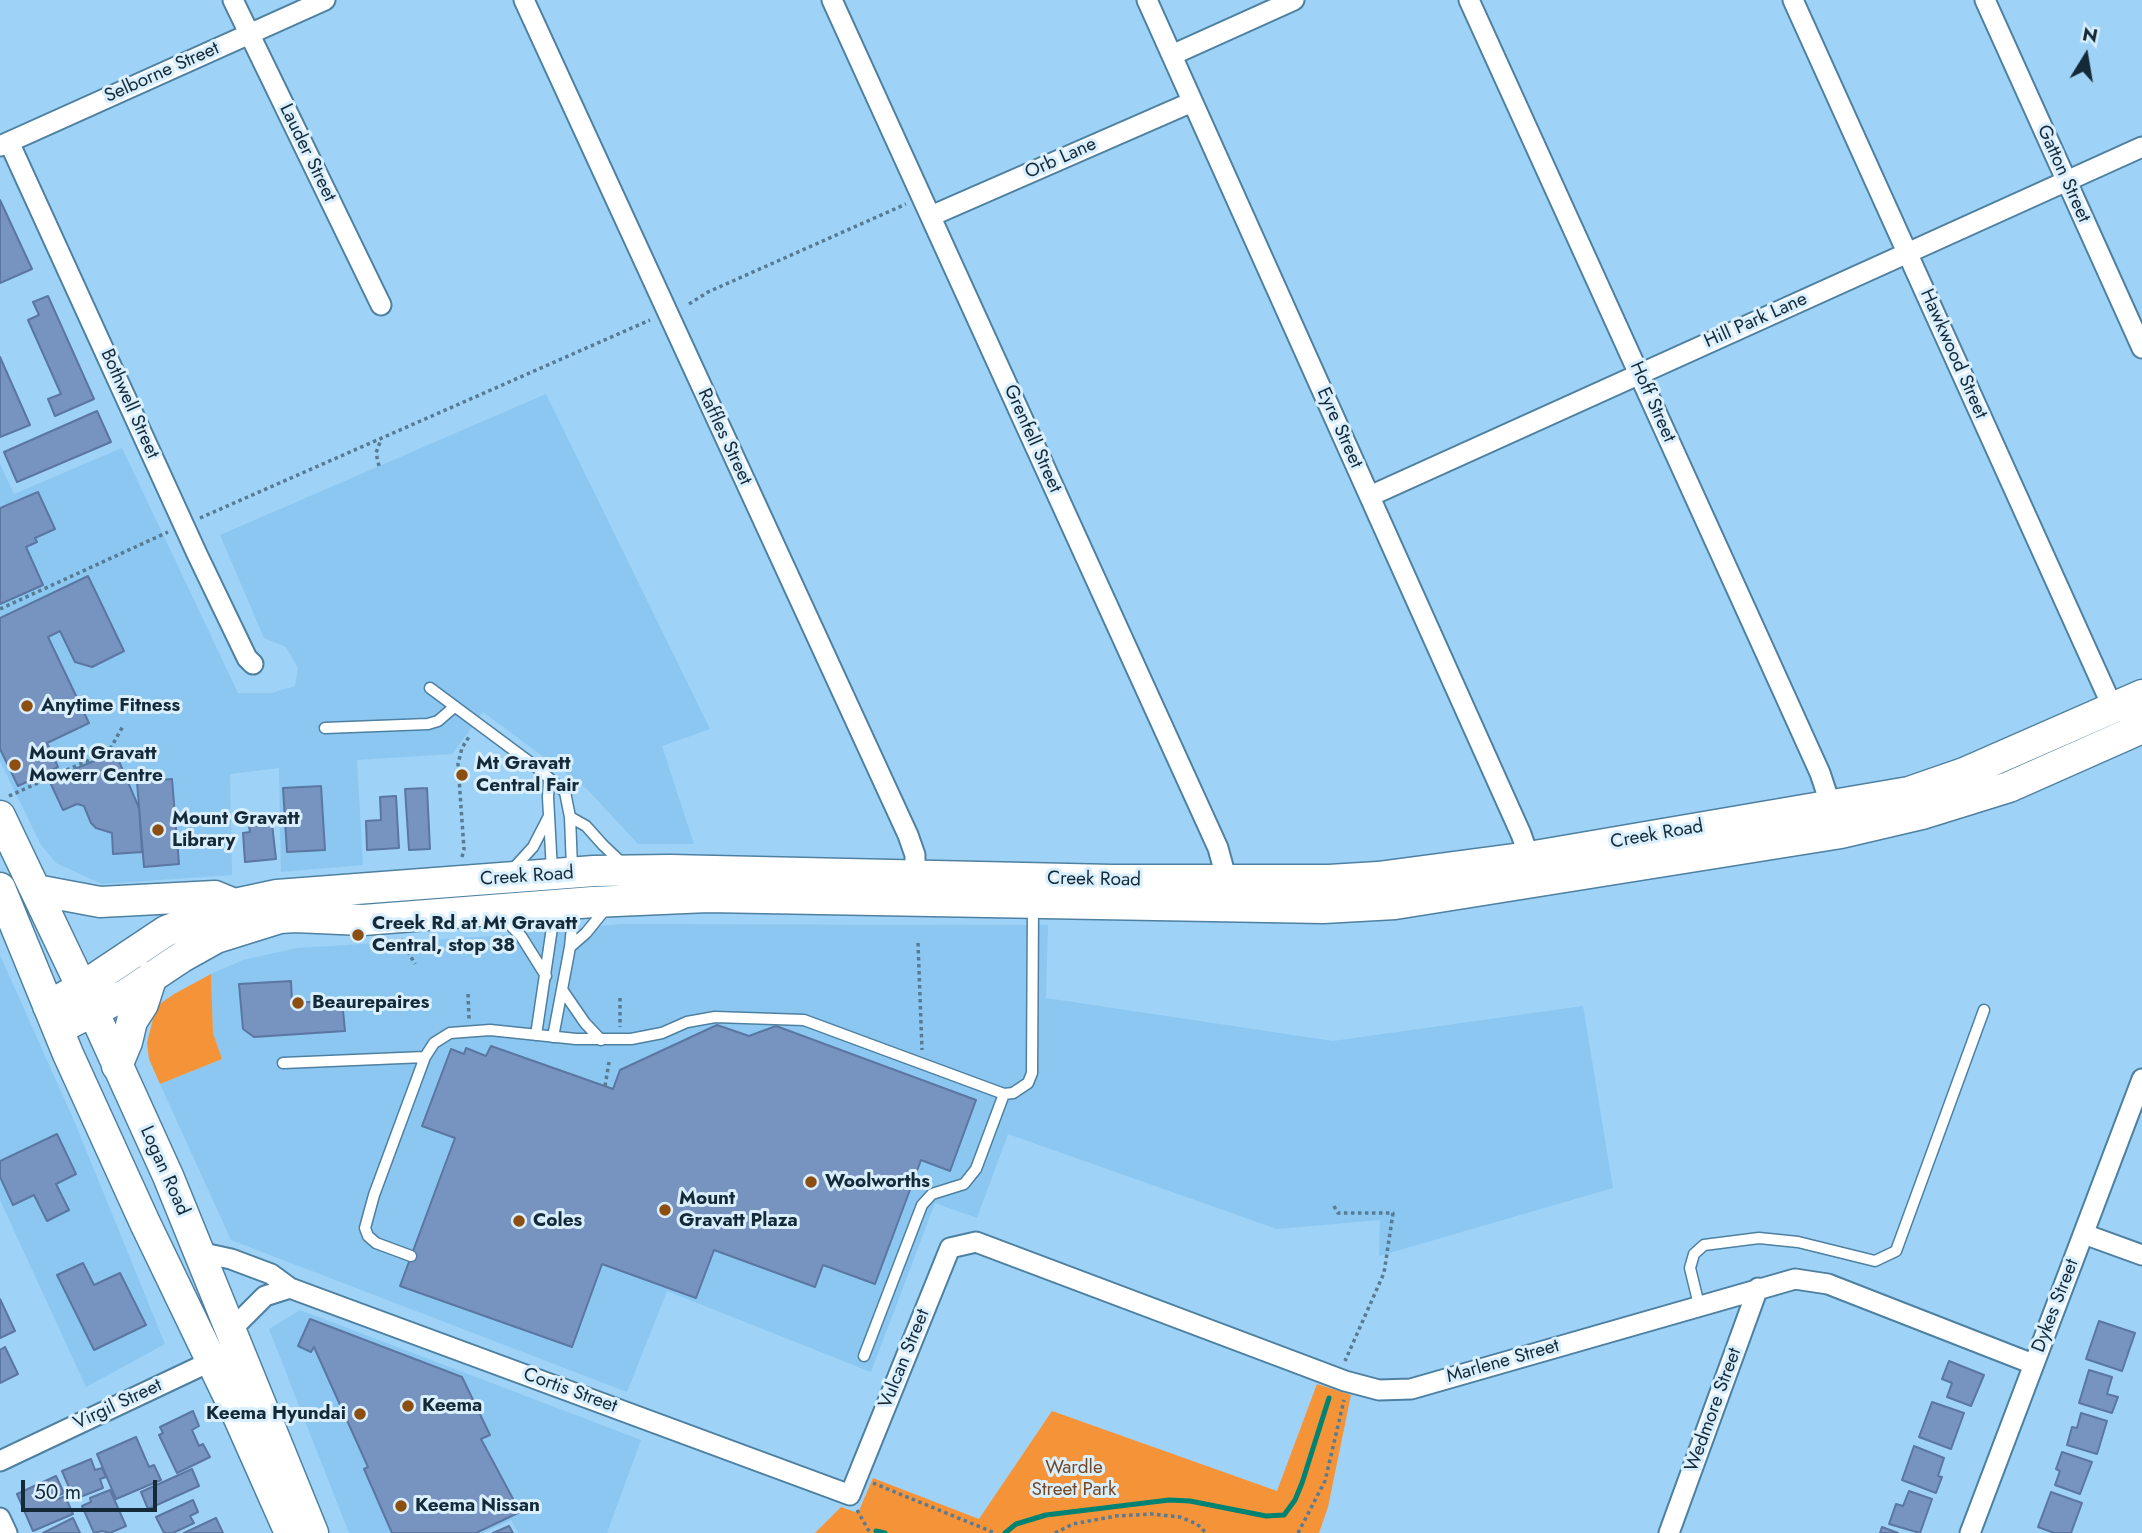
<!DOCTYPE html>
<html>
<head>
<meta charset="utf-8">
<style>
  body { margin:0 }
  #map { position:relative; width:2142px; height:1533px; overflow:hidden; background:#9ed2f7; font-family:Jost,sans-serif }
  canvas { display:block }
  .north { position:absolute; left:2051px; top:21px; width:70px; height:70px; -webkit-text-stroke:5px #daeffe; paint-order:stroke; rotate:11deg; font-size:19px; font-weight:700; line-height:28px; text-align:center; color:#152a38 }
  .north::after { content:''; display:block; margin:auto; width:24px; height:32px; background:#152a38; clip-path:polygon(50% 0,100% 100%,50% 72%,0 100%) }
  .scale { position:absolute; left:21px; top:1480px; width:136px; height:32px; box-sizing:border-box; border:4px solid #152a38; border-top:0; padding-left:9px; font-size:21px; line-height:24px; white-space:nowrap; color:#152a38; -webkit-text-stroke:5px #daeffe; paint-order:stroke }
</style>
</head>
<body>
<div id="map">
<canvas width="2142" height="1533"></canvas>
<div class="north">N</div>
<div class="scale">50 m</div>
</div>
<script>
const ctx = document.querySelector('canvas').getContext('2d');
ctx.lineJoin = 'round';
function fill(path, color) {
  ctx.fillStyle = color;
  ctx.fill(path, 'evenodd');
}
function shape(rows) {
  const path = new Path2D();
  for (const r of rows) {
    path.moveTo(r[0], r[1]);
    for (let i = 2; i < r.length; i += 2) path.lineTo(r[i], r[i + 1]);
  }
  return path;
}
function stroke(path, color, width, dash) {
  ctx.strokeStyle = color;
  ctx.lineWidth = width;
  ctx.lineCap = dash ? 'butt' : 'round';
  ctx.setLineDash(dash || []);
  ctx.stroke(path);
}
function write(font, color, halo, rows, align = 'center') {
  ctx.font = font + ' Jost,sans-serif';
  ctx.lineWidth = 6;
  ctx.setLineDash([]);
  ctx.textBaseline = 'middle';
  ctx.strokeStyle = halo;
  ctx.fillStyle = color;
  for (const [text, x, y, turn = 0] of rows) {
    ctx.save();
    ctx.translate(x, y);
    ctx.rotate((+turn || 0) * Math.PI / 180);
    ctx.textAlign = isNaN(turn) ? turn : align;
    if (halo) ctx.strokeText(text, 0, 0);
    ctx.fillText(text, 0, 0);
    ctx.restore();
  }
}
fill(shape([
  [546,394,710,729,662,746,694,844,638,844,587,789,483,712,452,754,357,760,363,865,281,872,279,768,230,774,232,875,102,884,56,863,41,845,0,761,0,464,14,494,122,448,238,693,272,693,295,686,298,668,286,647,264,638,220,535],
  [621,924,1048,925,1046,998,1333,1041,1583,1006,1613,1188,1379,1256,1380,1220,1277,1229,1008,1134,977,1218,935,1203,871,1372,667,1291,627,1392,231,1240,160,1084,222,1059,213,1033,211,974,243,960,297,948,492,936],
  [0,955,75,1123,165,1344,86,1387,0,1200],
  [300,1310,641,1440,607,1533,518,1533,511,1520,483,1533,349,1533,269,1329]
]), '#8bc7f0');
fill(shape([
  [211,974,213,1033,222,1059,160,1084,149,1059,147,1043,154,1015,161,1003,174,994],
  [1317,1384,1351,1395,1328,1507,1319,1533,815,1533,841,1507,858,1513,873,1478,979,1519,1052,1411,1277,1491]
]), '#f59339');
stroke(shape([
  [876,1531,885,1533],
  [1005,1533,1016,1524,1046,1515,1169,1500,1190,1501,1266,1516,1284,1515,1295,1500,1302,1483,1329,1398]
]), '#008372', 5);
const building = shape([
  [0,200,32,269,0,283,0,200],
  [48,296,94,399,55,416,48,399,61,394,28,320,39,315,33,302,48,296],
  [0,357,30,425,0,437,0,357],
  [97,411,111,442,17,482,4,452,97,411],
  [38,492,55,529,35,538,37,542,26,547,43,585,0,604,0,508,38,492],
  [88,576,124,651,92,667,75,662,60,631,48,637,89,723,47,743,58,767,18,786,0,749,0,618,88,576],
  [115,752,139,808,142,852,113,854,112,833,96,828,91,823,84,806,77,804,63,810,49,780,115,752],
  [172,779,179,864,144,867,137,782,172,779],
  [321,786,325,850,287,852,283,788,321,786],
  [427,788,430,849,409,850,405,789,427,788],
  [396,796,399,848,367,850,366,821,381,820,380,797,396,796],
  [272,824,276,859,245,862,243,833,250,832,249,826,272,824],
  [291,981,292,1003,342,1000,345,1031,254,1037,243,1029,239,984,291,981],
  [717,1025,749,1036,776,1026,976,1100,950,1171,921,1160,875,1284,823,1265,815,1287,714,1250,696,1298,602,1264,572,1347,400,1286,455,1138,422,1126,451,1049,464,1054,466,1048,486,1056,491,1046,613,1089,620,1070,717,1025],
  [57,1134,76,1174,56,1184,69,1210,47,1221,34,1195,13,1205,0,1177,0,1161,57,1134],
  [83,1263,94,1285,120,1273,146,1325,94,1350,57,1275,83,1263],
  [0,1299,15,1331,0,1338,0,1299],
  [310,1319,462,1377,490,1435,481,1439,520,1512,476,1533,392,1533,364,1469,368,1467,314,1347,311,1352,298,1346,310,1319],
  [2099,1321,2135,1333,2122,1371,2086,1359,2099,1321],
  [5,1347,18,1374,0,1383,0,1350,5,1347],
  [1949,1361,1984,1375,1971,1406,1947,1397,1952,1383,1942,1379,1949,1361],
  [2089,1370,2112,1377,2107,1394,2118,1397,2112,1413,2079,1403,2089,1370],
  [1932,1402,1964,1413,1951,1449,1919,1437,1932,1402],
  [193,1411,199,1426,192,1430,199,1446,203,1444,210,1457,177,1473,159,1435,163,1433,160,1427,193,1411],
  [2081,1413,2107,1421,2097,1454,2067,1445,2072,1427,2077,1428,2081,1413],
  [136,1437,149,1467,154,1465,161,1480,116,1499,97,1454,136,1437],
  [1914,1446,1944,1458,1938,1476,1942,1477,1936,1493,1902,1480,1914,1446],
  [2062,1452,2092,1462,2080,1494,2055,1485,2060,1471,2056,1469,2062,1452],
  [91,1459,95,1470,102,1468,106,1477,100,1479,103,1488,80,1497,77,1489,71,1492,62,1471,91,1459],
  [192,1469,199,1486,148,1509,141,1492,192,1469],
  [56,1476,64,1493,55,1497,56,1500,65,1496,73,1514,33,1531,17,1494,56,1476],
  [110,1490,126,1526,110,1533,102,1531,94,1533,82,1506,91,1502,90,1498,110,1490],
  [1909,1491,1932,1499,1920,1533,1889,1524,1896,1504,1903,1506,1909,1491],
  [2051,1492,2082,1503,2071,1533,2054,1533,2038,1527,2051,1492],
  [193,1500,198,1512,190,1516,194,1523,173,1533,164,1533,156,1517,193,1500],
  [73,1518,80,1533,43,1533,73,1518],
  [216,1518,223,1533,184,1533,216,1518],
  [509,1526,513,1533,493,1533,509,1526],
  [1882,1527,1898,1533,1880,1533,1882,1527]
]);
fill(building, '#7794c1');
stroke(building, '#5a76a1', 2);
const service = shape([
  [430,688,535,766,565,792,570,817,572,868],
  [325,728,428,724,438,721,453,708],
  [549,780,548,797,552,871],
  [570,817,586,826,603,845,624,865],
  [512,870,533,847,549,816],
  [500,915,521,936,546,976],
  [570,947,586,933,607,907],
  [563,991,585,1023,601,1040],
  [536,1035,552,928,553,907],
  [553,1037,570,947,574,908],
  [283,1063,425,1057],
  [411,1256,376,1243,368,1236,365,1228,374,1195,425,1057,434,1043,450,1033,490,1030,576,1039,631,1039,662,1033,687,1022,715,1017,804,1020,1004,1094,1013,1093,1028,1083,1032,1073,1033,907],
  [1699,1305,1690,1268,1694,1254,1704,1245,1759,1238,1798,1242,1875,1261,1896,1251,1984,1010],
  [864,1356,922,1205,932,1194,964,1184,976,1169,1004,1094]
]);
const minor = shape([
  [233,0,381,305],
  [524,0,908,835,915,855,915,876],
  [832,0,1218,848,1227,881],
  [1147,0,1521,834,1529,857],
  [1469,0,1753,625,1820,773,1831,806],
  [1793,0,2113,708,2142,720],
  [1985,0,2142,348],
  [1172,55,1294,0],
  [9,142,197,554,247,658,253,664],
  [0,146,325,0],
  [931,216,1192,102],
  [1370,496,2142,147],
  [2084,1234,2142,1255],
  [199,1252,231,1259,271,1274,290,1288,850,1495,950,1248,976,1242,1345,1381,1379,1390,1411,1389,1795,1279,1828,1284,2033,1364],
  [230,1331,265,1296,290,1288],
  [0,1461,220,1357],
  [0,1518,7,1533],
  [1669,1533,1758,1288],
  [1970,1533,2142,1079]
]);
const primary = shape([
  [0,816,94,1013,168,1176,313,1533],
  [0,888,68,1054,145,1223,238,1416,290,1533],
  [36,890,100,902,215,896,232,903],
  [48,1006,82,987,166,931,235,904,277,895,594,871,670,870,1112,880,1329,880,1378,877,1529,857,1909,792,1964,773,2142,695],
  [58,1029,125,995,182,957,216,938,280,918,295,917,363,920,593,902,708,897,1323,908,1395,904,1841,833,1922,814,2009,787,2142,728],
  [117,1066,127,1042,132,1021,143,1004,152,976]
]);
stroke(service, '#4e80a1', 13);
stroke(minor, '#4e80a1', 23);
stroke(primary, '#4e80a1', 33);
stroke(shape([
  [689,304,708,292,906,204],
  [379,466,376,453,380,442],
  [200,518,650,320],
  [0,609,168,532],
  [9,796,109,751,123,726],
  [462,857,464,849,458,764,462,748,470,735],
  [401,939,415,964],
  [918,943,922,1050],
  [468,994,469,1019],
  [620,998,620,1027],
  [605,1086,609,1062],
  [1334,1206,1338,1213,1393,1213,1384,1273,1345,1361],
  [873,1483,995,1533],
  [857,1510,870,1533],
  [1055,1533,1073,1524,1116,1516,1152,1514,1180,1517,1197,1524,1206,1533],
  [1298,1533,1325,1481,1344,1400]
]), '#577b94', 3.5, [3.5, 3.5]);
stroke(service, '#fff', 10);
stroke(minor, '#fff', 19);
stroke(primary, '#fff', 30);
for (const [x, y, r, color] of [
  [27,706,7,"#8c4e11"],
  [15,765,7,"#8c4e11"],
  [462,775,7,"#8c4e11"],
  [158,830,7,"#8c4e11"],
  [358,935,7,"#8c4e11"],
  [298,1003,7,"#8c4e11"],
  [811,1182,7,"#8c4e11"],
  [665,1210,7,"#8c4e11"],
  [519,1221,7,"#8c4e11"],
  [408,1406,7,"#8c4e11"],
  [360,1414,7,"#8c4e11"],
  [401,1506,7,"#8c4e11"]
]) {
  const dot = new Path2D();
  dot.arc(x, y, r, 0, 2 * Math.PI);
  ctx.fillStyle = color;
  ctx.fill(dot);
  stroke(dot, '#daeffe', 2.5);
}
write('19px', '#152a38', '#daeffe', [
  ["Selborne Street",162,73,-24],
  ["Lauder Street",307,153,64],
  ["Orb Lane",1061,159,-24],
  ["Gatton Street",2063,174,66],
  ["Hill Park Lane",1756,321,-24],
  ["Hawkwood Street",1953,354,66],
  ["Hoff Street",1652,402,66],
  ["Bothwell Street",129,404,66],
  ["Eyre Street",1339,428,66],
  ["Raffles Street",724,437,65],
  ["Grenfell Street",1032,439,66],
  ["Creek Road",1657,835,-10],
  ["Creek Road",527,877,-4],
  ["Creek Road",1094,880,1],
  ["Logan Road",164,1171,66],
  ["Dykes Street",2056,1306,-69],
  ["Vulcan Street",905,1359,-68],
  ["Marlene Street",1503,1362,-16],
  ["Cortis Street",570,1391,20],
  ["Virgil Street",118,1405,-25],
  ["Wedmore Street",1714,1410,-70]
]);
write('bold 19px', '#152a38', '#daeffe', [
  ["Anytime Fitness",41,706],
  ["Mount Gravatt",29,754],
  ["Mowerr Centre",29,776],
  ["Mt Gravatt",476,764],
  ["Central Fair",476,786],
  ["Mount Gravatt",172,819],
  ["Library",172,841],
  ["Creek Rd at Mt Gravatt",372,924],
  ["Central, stop 38",372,946],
  ["Beaurepaires",312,1003],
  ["Woolworths",825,1182],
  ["Mount",679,1199],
  ["Gravatt Plaza",679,1221],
  ["Coles",533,1221],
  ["Keema",422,1406],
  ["Keema Hyundai",346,1414,"right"],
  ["Keema Nissan",415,1506]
], 'left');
write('19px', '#734823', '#daeffe', [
  ["Wardle",1074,1468],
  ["Street Park",1074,1490]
]);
</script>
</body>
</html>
